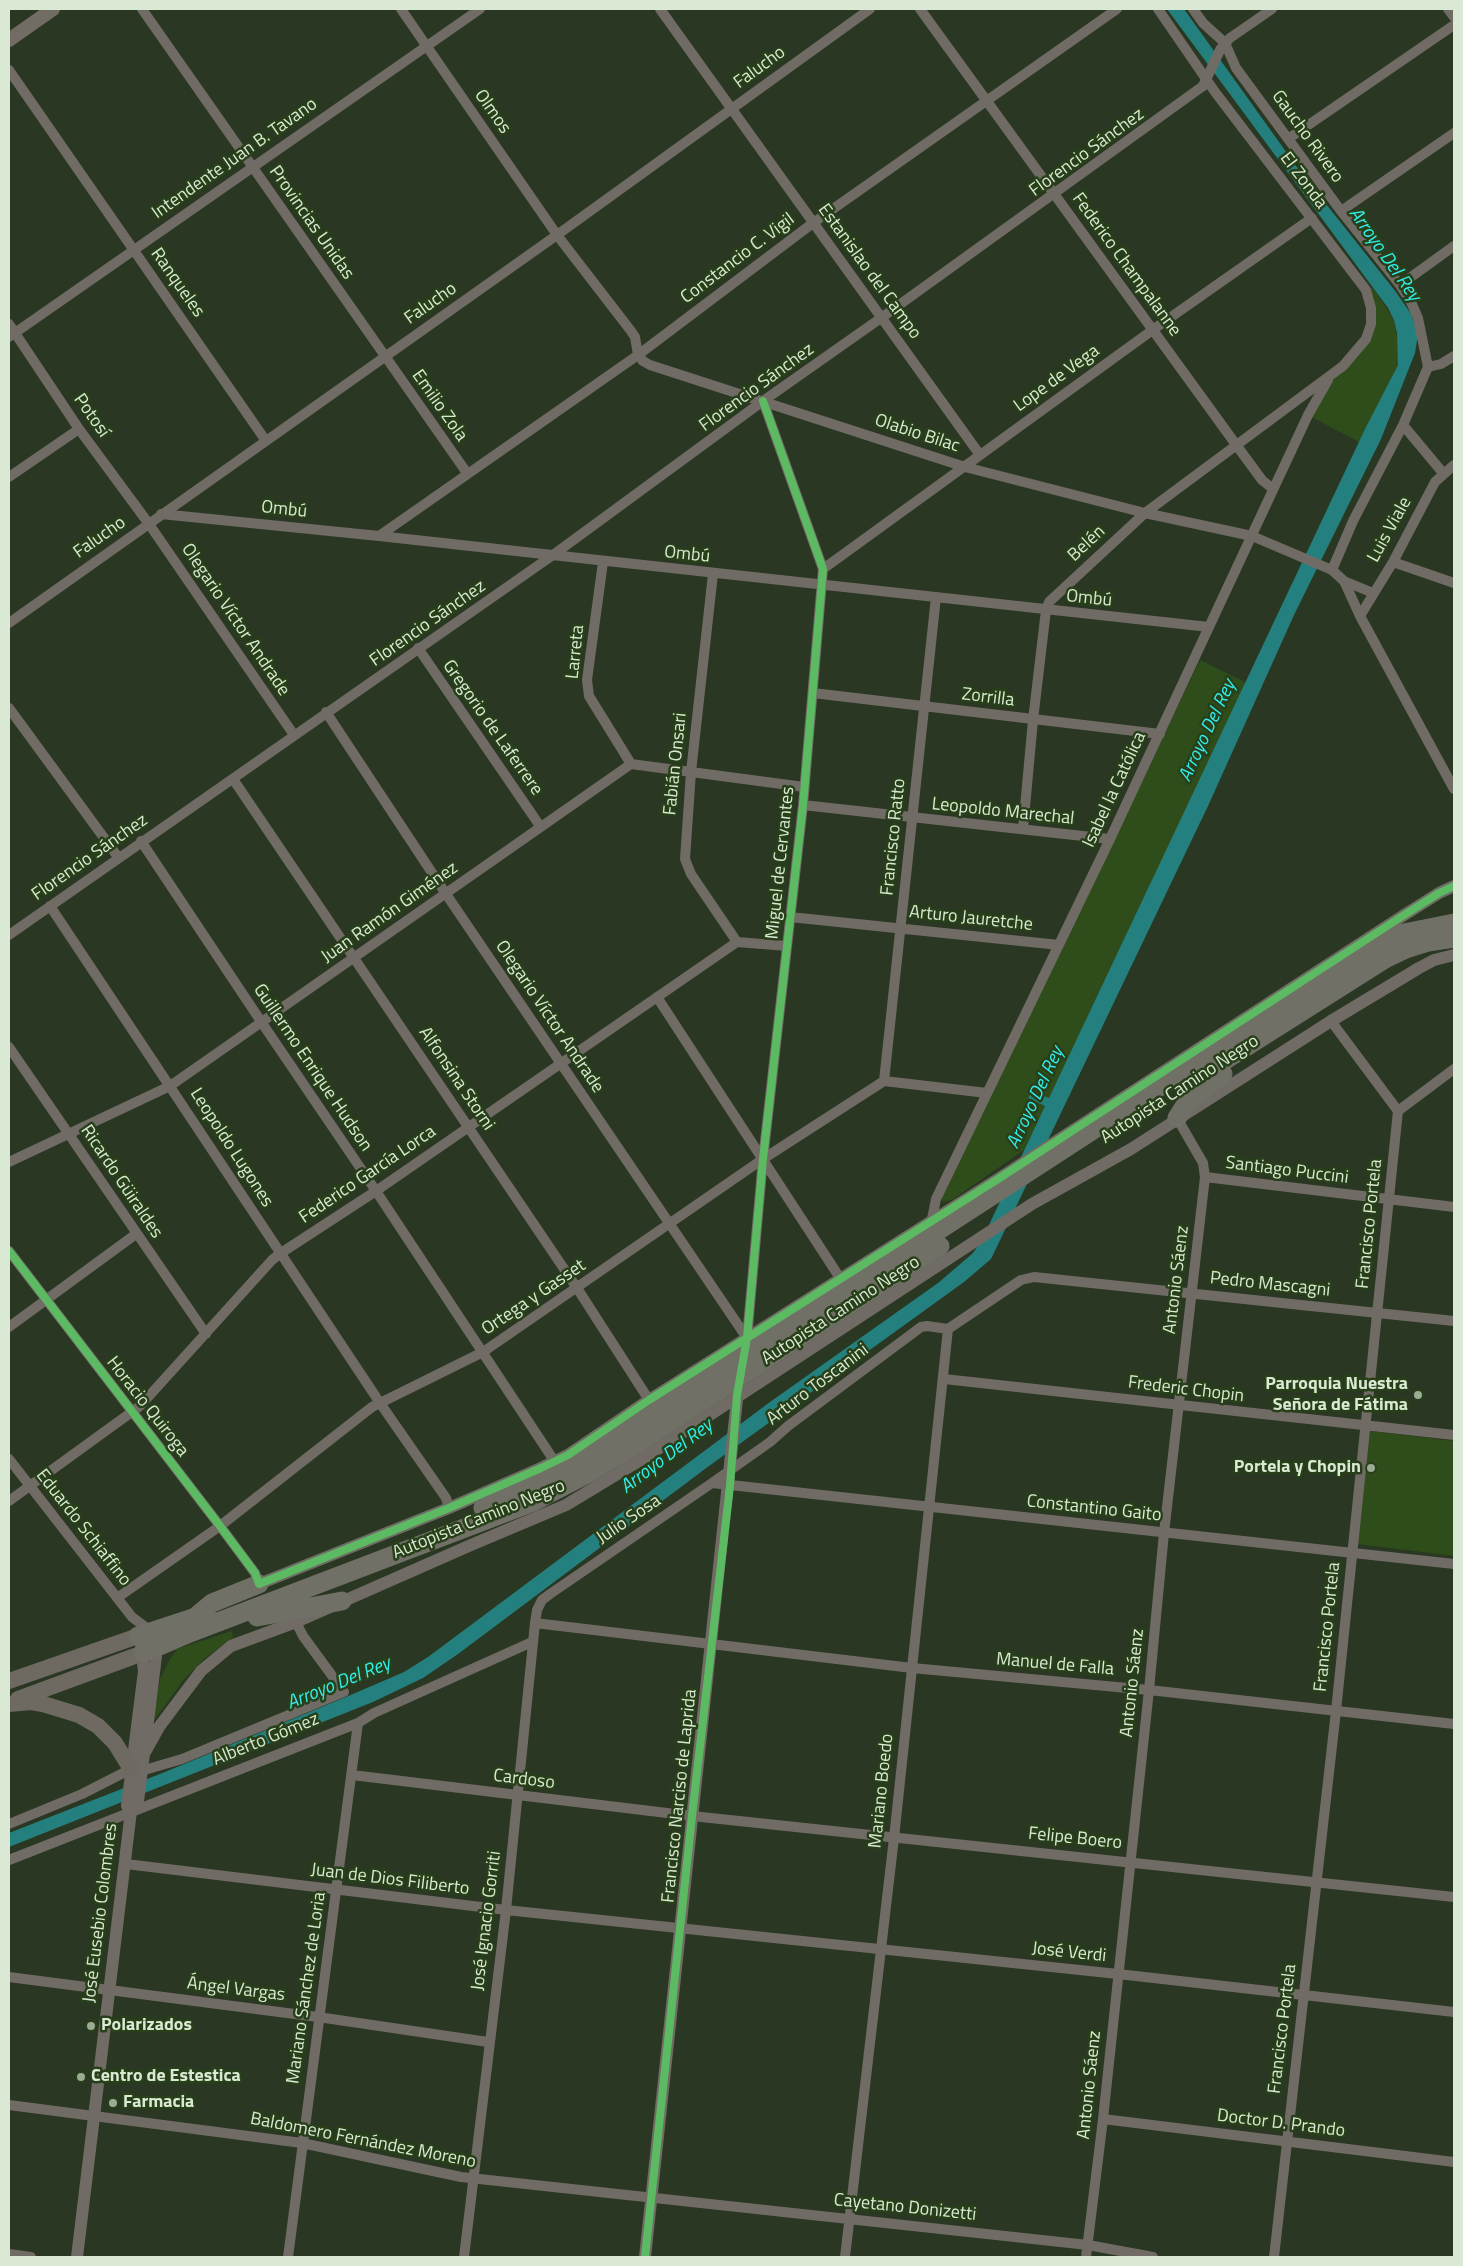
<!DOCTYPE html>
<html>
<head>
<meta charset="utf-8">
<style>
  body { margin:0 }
  #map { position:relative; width:1463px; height:2266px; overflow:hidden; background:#2a3722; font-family:"Titillium Web",sans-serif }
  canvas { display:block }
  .frame { position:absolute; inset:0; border:10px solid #dae9d3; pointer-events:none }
</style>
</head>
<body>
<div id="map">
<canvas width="1463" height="2266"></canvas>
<div class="frame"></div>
</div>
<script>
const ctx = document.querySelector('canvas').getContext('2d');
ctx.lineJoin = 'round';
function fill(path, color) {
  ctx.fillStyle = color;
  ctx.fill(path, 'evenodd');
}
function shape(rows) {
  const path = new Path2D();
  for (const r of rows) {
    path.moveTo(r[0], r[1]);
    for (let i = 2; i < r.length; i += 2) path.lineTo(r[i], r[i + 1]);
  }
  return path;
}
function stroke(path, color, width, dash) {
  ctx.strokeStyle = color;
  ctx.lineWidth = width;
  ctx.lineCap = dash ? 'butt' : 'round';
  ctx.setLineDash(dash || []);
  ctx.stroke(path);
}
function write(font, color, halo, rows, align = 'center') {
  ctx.font = font + ' "Titillium Web",sans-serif';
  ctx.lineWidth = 5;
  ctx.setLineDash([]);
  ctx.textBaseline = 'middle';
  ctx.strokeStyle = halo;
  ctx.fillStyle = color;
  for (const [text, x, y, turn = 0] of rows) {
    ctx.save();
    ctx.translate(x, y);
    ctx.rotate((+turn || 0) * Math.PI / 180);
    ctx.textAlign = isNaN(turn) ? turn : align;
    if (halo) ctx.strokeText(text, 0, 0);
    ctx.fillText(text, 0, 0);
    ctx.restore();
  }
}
fill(shape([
  [1373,288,1394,320,1399,348,1398,365,1359,442,1308,415,1325,386,1366,339,1366,290],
  [1200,660,1247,683,1049,1099,1032,1091,1028,1098,1045,1106,1024,1150,952,1200,942,1202,942,1196],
  [1370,1431,1454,1441,1454,1556,1357,1544],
  [232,1631,233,1637,204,1659,185,1678,152,1723,160,1679,170,1659,177,1649]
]), '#2e4d1b');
fill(shape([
  [1167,9,1184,9,1299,170,1396,292,1411,314,1418,334,1415,353,1381,439,1294,615,1208,806,991,1259,964,1282,709,1466,458,1654,423,1678,373,1702,9,1847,9,1833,165,1772,346,1697,404,1672,428,1657,770,1402,938,1283,972,1254,981,1242,1045,1106,1028,1098,1032,1091,1049,1098,1366,427,1398,365,1397,333,1394,320,1388,308]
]), '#24807e');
stroke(shape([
  [142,9,467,473],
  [401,9,557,235,631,331,635,337,638,355,643,361,650,365,965,467,1145,513,1252,536,1332,570,1344,581,1360,616,1454,789],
  [660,9,980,455],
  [920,9,1237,446,1262,480,1273,489],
  [1193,9,1203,23,1225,43,1236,68,1341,211,1400,285,1411,302,1418,318,1428,367],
  [1448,9,1454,17],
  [1221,48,1230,38,1272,9],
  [9,70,266,441],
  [1288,139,1454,25],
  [1341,211,1454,133],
  [1400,285,1454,246],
  [9,324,79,429,149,524,294,735],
  [9,337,480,9],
  [1428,367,1441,364,1454,356],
  [1403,425,1443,473],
  [9,477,79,429],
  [161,514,379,536,1209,627],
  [379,536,638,355,813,223,1117,9],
  [603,562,587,680,589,696,631,764],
  [1393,562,1454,583],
  [823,569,1154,329,1312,218],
  [1332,570,1353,521,1403,425,1428,367],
  [713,574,691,772,685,859,691,874,737,942],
  [1344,581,1373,593],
  [1360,616,1393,562,1435,482,1454,465],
  [9,623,557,235,870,9],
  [418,648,540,826],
  [813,693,1160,734],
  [9,708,118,857],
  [326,712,446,894,747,1338],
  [233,779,577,1288,649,1400],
  [803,805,1110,839],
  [1023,829,1033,720,1046,610,1049,602,1145,513,1343,366,1366,339,1371,324,1371,308,1366,290,1215,92,1158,9],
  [141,841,262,1023,376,1191,555,1462],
  [50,906,380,1403,446,1498,449,1508],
  [790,917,1059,945],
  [9,935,553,555,763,401,881,318,1203,86],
  [657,997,840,1278],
  [9,1047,206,1334],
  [884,1081,936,597],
  [1398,1111,1454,1069],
  [9,1162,170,1086,631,764,804,787],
  [1205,1177,1454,1207],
  [932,1219,936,1199,1110,839,1308,415,1328,380],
  [9,1251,220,1526,255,1573,259,1584],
  [9,1327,136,1234],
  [948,1329,1021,1280,1034,1277,1454,1321],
  [747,1338,763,1159,803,805,823,569,763,401],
  [944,1379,1454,1435],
  [9,1459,132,1617,152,1632],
  [712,1483,770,1442,788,1426,921,1327,927,1326,948,1329],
  [9,1501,140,1406,272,1260,281,1253,376,1191,737,942,787,946],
  [117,1598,220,1526,372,1407,483,1352,763,1159,884,1081,987,1093],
  [535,1623,912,1668,1149,1690,1454,1724],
  [141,1771,182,1759,344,1692,303,1636,296,1622],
  [352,1775,692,1816,1454,1897],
  [9,1824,82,1794,131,1769],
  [9,1860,358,1723,374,1713,532,1642],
  [126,1864,506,1910,1118,1974,1454,2012],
  [9,1977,318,2017,488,2042],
  [9,2105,302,2143,461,2177,1088,2245,1153,2257],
  [1103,2119,1454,2162],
  [9,2254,31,2257],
  [288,2257,358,1723],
  [464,2257,506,1910,535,1623,537,1610,542,1600,550,1594,712,1483,1454,1564],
  [845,2257,894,1838,948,1329],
  [1086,2257,1103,2119,1149,1690,1164,1533,1205,1177,1203,1163,1177,1118],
  [1274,2257,1336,1711,1398,1111,1331,1021]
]), '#716b65', 10);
stroke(shape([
  [259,1584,449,1508,541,1468,568,1455,649,1400,998,1179,1401,917,1439,893,1454,886],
  [144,1754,159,1727,201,1671,231,1646,296,1622,471,1545,566,1505,647,1456,1032,1204,1131,1149,1331,1021,1419,968,1434,960,1454,955],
  [131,1811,127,1806,144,1671,141,1646],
  [77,2257,131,1811,138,1801,144,1754,156,1656,155,1641],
  [645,2257,738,1390]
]), '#716b65', 12);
stroke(shape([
  [9,40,53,9]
]), '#716d65', 14);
stroke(shape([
  [9,1681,138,1636],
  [18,1699,143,1653],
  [9,1704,31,1702,43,1704,79,1715,98,1726,115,1743,131,1769]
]), '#6e6a62', 16);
stroke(shape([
  [1189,1083,1385,959,1406,949,1428,942,1454,938],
  [1177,1118,1186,1104,1223,1074],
  [816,1310,1367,952,1404,933,1454,923],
  [822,1323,940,1246],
  [483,1508,563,1471,634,1427],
  [257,1617,342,1601],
  [194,1618,212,1603,259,1584],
  [138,1636,205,1614],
  [143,1653,192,1632,533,1502,587,1474,639,1443]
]), '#717066', 19);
stroke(shape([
  [1203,86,1220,50]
]), '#716b65', 10);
stroke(shape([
  [634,1427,816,1310],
  [639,1443,822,1323]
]), '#717066', 19);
stroke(shape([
  [9,1251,220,1526,255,1573,259,1584,449,1508,541,1468,568,1455,649,1400,998,1179,1401,917,1439,893,1454,886],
  [645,2257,692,1816,730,1486,737,1395,747,1338,763,1159,803,805,823,569,763,401]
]), '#5cba63', 8);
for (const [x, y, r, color] of [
  [1418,1395,5,"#9cab95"],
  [1371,1468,5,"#9cab95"],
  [91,2026,5,"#9cab95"],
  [81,2077,5,"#9cab95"],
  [113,2103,5,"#9cab95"]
]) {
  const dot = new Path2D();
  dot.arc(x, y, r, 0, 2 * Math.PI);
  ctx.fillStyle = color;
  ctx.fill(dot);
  stroke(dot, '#284019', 2);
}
write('18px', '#dae9d3', '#284019', [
  ["Falucho",760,68,-36],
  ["Olmos",492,112,55],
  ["Gaucho Rivero",1307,137,54],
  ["Florencio Sánchez",1087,153,-36],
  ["Intendente Juan B. Tavano",235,159,-35],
  ["El Zonda",1303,181,53],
  ["Provincias Unidas",311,223,55],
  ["Constancio C. Vigil",738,259,-37],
  ["Federico Champalanne",1126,265,54],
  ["Estanislao del Campo",869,272,54],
  ["Ranqueles",177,283,55],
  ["Falucho",431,304,-35],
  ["Lope de Vega",1057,379,-36],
  ["Florencio Sánchez",757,388,-36],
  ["Emilio Zola",439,406,55],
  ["Potosí",91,416,55],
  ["Olabio Bilac",917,434,18],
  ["Ombú",284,510,6],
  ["Luis Viale",1390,530,-61],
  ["Falucho",100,538,-35],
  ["Belén",1087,544,-43],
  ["Ombú",687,555,6],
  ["Ombú",1089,599,6],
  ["Olegario Víctor Andrade",235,620,56],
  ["Florencio Sánchez",428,624,-35],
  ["Larreta",576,652,-84],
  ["Zorrilla",988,698,7],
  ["Gregorio de Laferrere",492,728,55],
  ["Fabián Onsari",676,764,-84],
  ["Isabel la Católica",1115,790,-65],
  ["Leopoldo Marechal",1003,812,6],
  ["Francisco Ratto",894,837,-84],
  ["Florencio Sánchez",90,858,-35],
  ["Miguel de Cervantes",781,863,-84],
  ["Juan Ramón Giménez",390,913,-35],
  ["Arturo Jauretche",971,919,6],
  ["Olegario Víctor Andrade",549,1017,56],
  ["Guillermo Enrique Hudson",312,1068,56],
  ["Alfonsina Storni",456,1079,56],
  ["Autopista Camino Negro",1180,1090,-33],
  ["Leopoldo Lugones",231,1148,57],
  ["Santiago Puccini",1287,1171,7],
  ["Federico García Lorca",368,1175,-34],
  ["Ricardo Güiraldes",121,1182,56],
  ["Francisco Portela",1370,1224,-84],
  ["Antonio Sáenz",1177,1280,-83],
  ["Pedro Mascagni",1270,1285,6],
  ["Ortega y Gasset",534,1298,-34],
  ["Autopista Camino Negro",841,1311,-33],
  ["Arturo Toscanini",818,1385,-37],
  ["Frederic Chopin",1186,1390,7],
  ["Horacio Quiroga",147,1407,52],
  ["Constantino Gaito",1094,1509,6],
  ["Autopista Camino Negro",479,1520,-22],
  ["Julio Sosa",629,1520,-34],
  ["Eduardo Schiaffino",83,1528,52],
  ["Francisco Portela",1328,1627,-84],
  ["Manuel de Falla",1055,1665,5],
  ["Antonio Sáenz",1133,1683,-84],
  ["Alberto Gómez",266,1740,-22],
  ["Cardoso",524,1780,7],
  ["Mariano Boedo",882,1791,-84],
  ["Francisco Narciso de Laprida",680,1796,-84],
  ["Felipe Boero",1075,1839,6],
  ["Juan de Dios Filiberto",390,1880,7],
  ["José Eusebio Colombres",101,1913,-83],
  ["José Ignacio Gorriti",487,1921,-83],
  ["José Verdi",1069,1953,6],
  ["Mariano Sánchez de Loria",307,1988,-82],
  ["Ángel Vargas",236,1990,7],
  ["Francisco Portela",1283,2029,-83],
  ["Antonio Sáenz",1090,2085,-84],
  ["Doctor D. Prando",1281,2124,7],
  ["Baldomero Fernández Moreno",363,2141,11],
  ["Cayetano Donizetti",905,2208,6]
]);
write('bold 18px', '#dae9d3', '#284019', [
  ["Parroquia Nuestra",1408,1385,"right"],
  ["Señora de Fátima",1408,1406,"right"],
  ["Portela y Chopin",1361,1468,"right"],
  ["Polarizados",101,2026],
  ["Centro de Estestica",91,2077],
  ["Farmacia",123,2103]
], 'left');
write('italic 19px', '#31eded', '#284019', [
  ["Arroyo Del Rey",1384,255,55],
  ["Arroyo Del Rey",1208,731,-65],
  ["Arroyo Del Rey",1036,1098,-65],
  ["Arroyo Del Rey",667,1457,-37],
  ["Arroyo Del Rey",339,1684,-22]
]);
</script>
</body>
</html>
